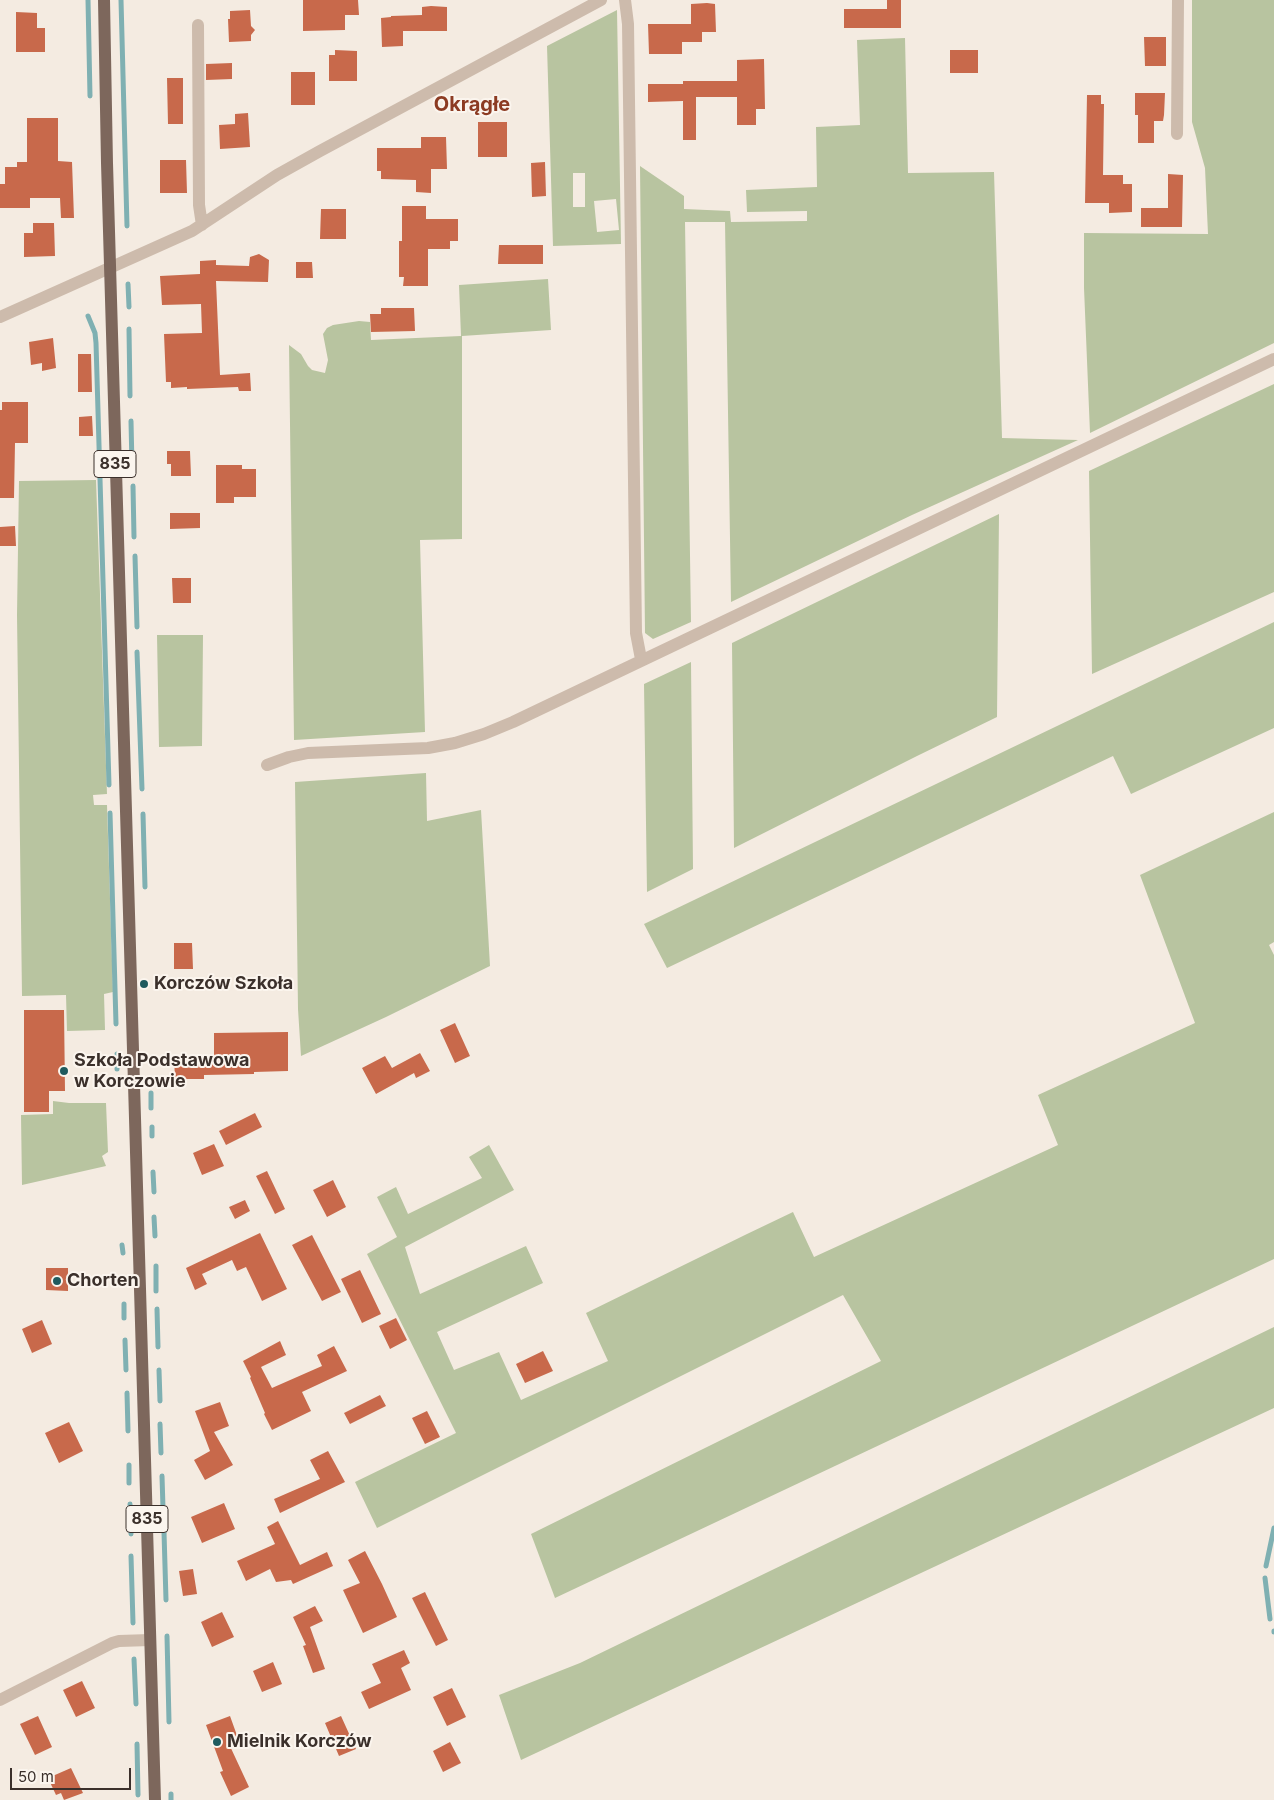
<!DOCTYPE html>
<html>
<head>
<meta charset="utf-8">
<style>
  body { margin:0 }
  #map { position:relative; width:1274px; height:1800px; overflow:hidden; background:#f4ebe1; font-family:Inter,sans-serif }
  canvas { display:block }
  .scale { position:absolute; left:10px; top:1768px; width:121px; height:22px; box-sizing:border-box; border:2px solid #3b302b; border-top:0; padding-left:6px; font-size:15px; line-height:18px; white-space:nowrap; color:#3b302b; -webkit-text-stroke:4px #fbf5ee; paint-order:stroke }
</style>
</head>
<body>
<div id="map">
<canvas width="1274" height="1800"></canvas>
<div class="scale">50 m</div>
</div>
<script>
const ctx = document.querySelector('canvas').getContext('2d');
ctx.lineJoin = 'round';
function fill(path, color) {
  ctx.fillStyle = color;
  ctx.fill(path, 'evenodd');
}
function shape(rows) {
  const path = new Path2D();
  for (const r of rows) {
    path.moveTo(r[0], r[1]);
    for (let i = 2; i < r.length; i += 2) path.lineTo(r[i], r[i + 1]);
  }
  return path;
}
function stroke(path, color, width, dash) {
  ctx.strokeStyle = color;
  ctx.lineWidth = width;
  ctx.lineCap = dash ? 'butt' : 'round';
  ctx.setLineDash(dash || []);
  ctx.stroke(path);
}
function write(font, color, halo, rows, align = 'center') {
  ctx.font = font + ' Inter,sans-serif';
  ctx.lineWidth = 4;
  ctx.setLineDash([]);
  ctx.textBaseline = 'middle';
  ctx.strokeStyle = halo;
  ctx.fillStyle = color;
  for (const [text, x, y, turn = 0] of rows) {
    ctx.save();
    ctx.translate(x, y);
    ctx.rotate((+turn || 0) * Math.PI / 180);
    ctx.textAlign = isNaN(turn) ? turn : align;
    if (halo) ctx.strokeText(text, 0, 0);
    ctx.fillText(text, 0, 0);
    ctx.restore();
  }
}
fill(shape([
  [1192,0,1274,0,1274,343,1090,433,1084,288,1084,233,1208,234,1205,168,1192,122],
  [617,10,621,244,553,246,547,46],
  [573,173,585,173,585,207,573,207],
  [616,199,619,230,597,232,594,201],
  [905,38,908,173,994,172,1002,438,1078,440,912,515,731,602,725,222,685,222,691,622,653,639,645,633,640,166,684,196,684,209,730,211,731,222,807,221,807,211,747,212,746,190,817,187,816,127,860,125,857,40],
  [548,279,551,330,462,336,462,539,420,540,425,732,294,740,289,345,301,354,308,366,312,370,325,373,328,360,323,334,327,328,333,325,359,321,370,322,371,340,461,336,459,285],
  [1274,384,1274,592,1092,674,1089,471],
  [96,480,107,794,93,795,94,805,107,805,113,992,104,994,105,1030,67,1031,66,995,22,996,17,615,19,481],
  [999,514,997,717,917,756,734,848,732,643],
  [1274,622,1274,728,1131,794,1113,756,667,968,644,924],
  [157,635,203,635,202,746,159,747],
  [691,662,693,869,647,892,644,684],
  [426,773,427,821,481,810,490,966,386,1017,301,1056,298,1009,295,782],
  [1274,812,1274,942,1269,945,1274,955,1274,1259,555,1598,531,1534,881,1361,843,1295,377,1528,355,1482,456,1433,367,1254,397,1237,377,1197,396,1187,408,1214,482,1178,469,1157,489,1145,514,1190,405,1247,420,1294,526,1246,543,1283,437,1332,454,1370,499,1352,521,1400,608,1361,586,1313,747,1234,793,1212,814,1257,1058,1145,1038,1095,1195,1023,1140,875],
  [53,1101,69,1103,106,1103,108,1152,102,1156,106,1166,22,1185,21,1115,53,1114],
  [1274,1327,1274,1408,521,1760,499,1695,580,1663]
]), '#b8c4a0');
stroke(shape([
  [88,0,90,96],
  [121,0,127,226],
  [128,284,129,307],
  [88,316,95,333,96,343,109,785],
  [129,329,130,396],
  [131,421,132,466],
  [133,486,134,537],
  [135,556,137,627],
  [137,652,142,789],
  [110,813,116,1024],
  [143,814,145,887],
  [117,1054,117,1069],
  [151,1093,151,1108],
  [152,1127,152,1136],
  [153,1172,154,1192],
  [154,1217,155,1236],
  [122,1245,123,1253],
  [156,1291,156,1266],
  [124,1304,124,1318],
  [157,1309,158,1347],
  [125,1340,126,1370],
  [159,1370,160,1401],
  [127,1393,128,1431],
  [160,1424,161,1453],
  [129,1465,129,1483],
  [162,1476,163,1508],
  [130,1504,131,1534],
  [164,1532,166,1600],
  [131,1556,133,1623],
  [1266,1566,1274,1528],
  [1265,1578,1270,1619],
  [1274,1631,1274,1632],
  [167,1636,169,1722],
  [134,1659,136,1704],
  [137,1744,138,1795],
  [171,1794,171,1800]
]), '#7fb0b2', 5);
fill(shape([
  [303,0,358,0,359,15,345,15,345,30,303,31],
  [887,0,901,0,901,28,844,28,844,9,887,9],
  [707,3,715,4,716,32,702,32,702,42,682,42,682,54,649,54,648,24,691,24,691,4],
  [431,6,447,7,447,31,403,31,403,46,382,47,381,18,391,17,391,16,422,15,422,7],
  [250,10,251,26,255,30,251,35,251,41,229,42,228,19,230,19,230,11],
  [16,12,37,13,37,28,45,28,45,52,16,52],
  [1144,37,1166,37,1166,66,1145,66],
  [335,50,357,51,357,81,329,81,329,55,335,55],
  [950,50,978,50,978,73,950,73],
  [764,59,765,109,756,109,756,125,737,125,737,97,696,97,696,140,683,140,683,101,648,102,648,84,683,84,683,81,737,81,737,60],
  [232,63,232,79,206,80,206,64],
  [291,72,315,72,315,105,291,105],
  [167,78,183,78,183,124,168,124],
  [1135,93,1165,93,1164,115,1163,121,1154,121,1154,143,1138,143,1138,115,1135,115],
  [1087,95,1101,95,1101,104,1104,104,1103,175,1123,175,1123,184,1132,184,1132,212,1109,213,1109,203,1085,203],
  [248,113,250,147,220,149,219,125,235,124,235,114],
  [27,118,58,118,58,161,72,162,74,218,61,218,60,198,30,198,30,208,0,208,0,184,5,184,5,167,17,167,17,162,27,162],
  [478,122,507,122,507,157,478,157],
  [421,137,446,137,447,169,431,169,431,193,416,192,416,180,381,179,381,171,377,171,377,148,421,148],
  [160,160,186,160,187,193,160,193],
  [545,162,546,196,532,197,531,163],
  [1168,174,1183,175,1182,227,1141,227,1141,208,1168,208],
  [402,206,426,206,426,219,458,219,458,241,450,241,450,249,428,249,428,286,403,286,404,277,399,277,399,241,402,241],
  [321,209,346,209,346,239,320,239],
  [33,223,54,223,55,256,24,257,24,233,33,233],
  [499,245,543,245,543,264,498,264],
  [259,254,269,260,268,282,216,281,220,375,250,373,251,391,239,391,238,387,187,389,187,387,171,388,171,382,166,382,164,334,202,333,201,304,162,305,160,276,200,274,200,261,216,260,216,265,249,266,250,257],
  [296,262,312,262,313,278,296,278],
  [381,308,414,308,415,331,371,332,370,314,381,314],
  [53,338,56,368,42,371,42,363,31,365,29,342],
  [78,354,91,354,92,392,78,392],
  [2,402,28,402,28,443,15,443,14,498,0,498,0,410,2,410],
  [92,416,93,436,79,436,79,417],
  [167,451,190,451,191,476,171,476,171,464,167,464],
  [216,465,242,465,242,469,256,469,256,497,234,497,234,503,216,503],
  [170,513,200,513,200,528,170,529],
  [15,526,16,546,0,546,0,527],
  [172,578,191,578,191,603,173,603],
  [174,943,192,943,193,969,174,969],
  [24,1010,64,1010,65,1091,49,1091,49,1112,24,1112],
  [455,1023,470,1056,455,1063,440,1030],
  [288,1032,288,1071,254,1072,254,1074,204,1075,204,1079,175,1079,174,1057,214,1057,214,1033],
  [420,1053,430,1071,416,1078,414,1073,376,1094,362,1068,385,1056,392,1068],
  [255,1113,262,1127,226,1145,219,1131],
  [214,1144,224,1166,202,1175,193,1153],
  [267,1171,285,1209,275,1214,256,1176],
  [333,1180,346,1207,327,1217,313,1190],
  [245,1200,250,1211,235,1219,229,1207],
  [260,1233,287,1289,262,1301,246,1267,237,1271,232,1260,202,1274,207,1284,195,1290,186,1268],
  [312,1235,341,1292,322,1301,292,1245],
  [46,1268,68,1268,68,1291,46,1290],
  [360,1270,381,1314,362,1323,341,1279],
  [396,1318,407,1340,390,1349,379,1326],
  [42,1320,52,1344,32,1353,22,1329],
  [280,1341,286,1355,261,1367,272,1388,322,1366,317,1355,334,1346,347,1371,302,1392,311,1411,272,1430,264,1414,265,1413,250,1378,251,1377,243,1361],
  [543,1351,553,1371,525,1383,516,1364],
  [380,1395,386,1406,350,1424,344,1413],
  [220,1402,229,1426,214,1432,233,1465,205,1480,194,1460,210,1451,195,1411],
  [427,1411,440,1437,425,1444,412,1418],
  [69,1422,83,1451,59,1463,45,1433],
  [328,1451,345,1482,280,1513,274,1499,320,1479,310,1460],
  [224,1503,235,1529,202,1543,191,1517],
  [278,1521,300,1565,327,1552,333,1566,293,1584,291,1580,276,1582,270,1569,246,1581,237,1561,275,1544,267,1527],
  [365,1551,382,1584,397,1617,363,1633,343,1590,360,1583,348,1560],
  [193,1569,197,1594,183,1596,179,1571],
  [425,1592,448,1640,436,1646,412,1598],
  [315,1606,323,1621,310,1627,325,1669,313,1673,303,1646,306,1645,293,1617],
  [222,1612,234,1637,212,1647,201,1622],
  [404,1650,410,1663,401,1668,411,1690,369,1709,361,1692,381,1683,372,1664],
  [273,1662,282,1684,262,1692,253,1671],
  [82,1681,95,1708,76,1717,63,1690],
  [452,1688,466,1717,447,1726,433,1697],
  [38,1716,52,1747,35,1755,20,1724],
  [230,1716,239,1741,229,1744,249,1787,231,1796,220,1772,223,1771,206,1725],
  [341,1716,356,1749,339,1756,325,1723],
  [450,1742,461,1763,443,1772,433,1751],
  [71,1768,83,1793,64,1800,61,1793,56,1795,48,1778]
]), '#c8694b');
stroke(shape([
  [625,0,628,24,636,633,641,659],
  [198,25,199,205,202,225],
  [1177,134,1178,0],
  [0,317,192,231,277,175,320,151,601,0],
  [267,765,289,757,308,753,428,748,455,743,484,734,513,722,1274,359],
  [0,1700,112,1643,119,1641,150,1640]
]), '#cdbbac', 12);
stroke(shape([
  [104,0,107,163,155,1800]
]), '#7d675c', 12);
for (const [x, y, r, color] of [
  [144,984,5,"#1f5a5e"],
  [64,1071,5,"#1f5a5e"],
  [57,1281,5,"#1f5a5e"],
  [217,1742,5,"#1f5a5e"]
]) {
  const dot = new Path2D();
  dot.arc(x, y, r, 0, 2 * Math.PI);
  ctx.fillStyle = color;
  ctx.fill(dot);
  stroke(dot, '#fbf5ee', 2);
}
for (const [x, y, w] of [
  [115,464,42],
  [147,1519,42]
]) {
  const box = new Path2D();
  box.roundRect(x - w / 2, y - 13.5, w, 27, 4);
  ctx.fillStyle = '#fbf5ee';
  ctx.fill(box);
  stroke(box, '#3b302b', 1);
}
write('bold 16px', '#3b302b', null, [
  ["835",115,464],
  ["835",147,1519]
]);
write('bold 18px', '#3b302b', '#fbf5ee', [
  ["Korczów Szkoła",154,984],
  ["Szkoła Podstawowa",74,1061],
  ["w Korczowie",74,1082],
  ["Chorten",67,1281],
  ["Mielnik Korczów",227,1742]
], 'left');
write('bold 20px', '#8c3b22', '#fbf5ee', [
  ["Okrągłe",472,105]
]);
</script>
</body>
</html>
